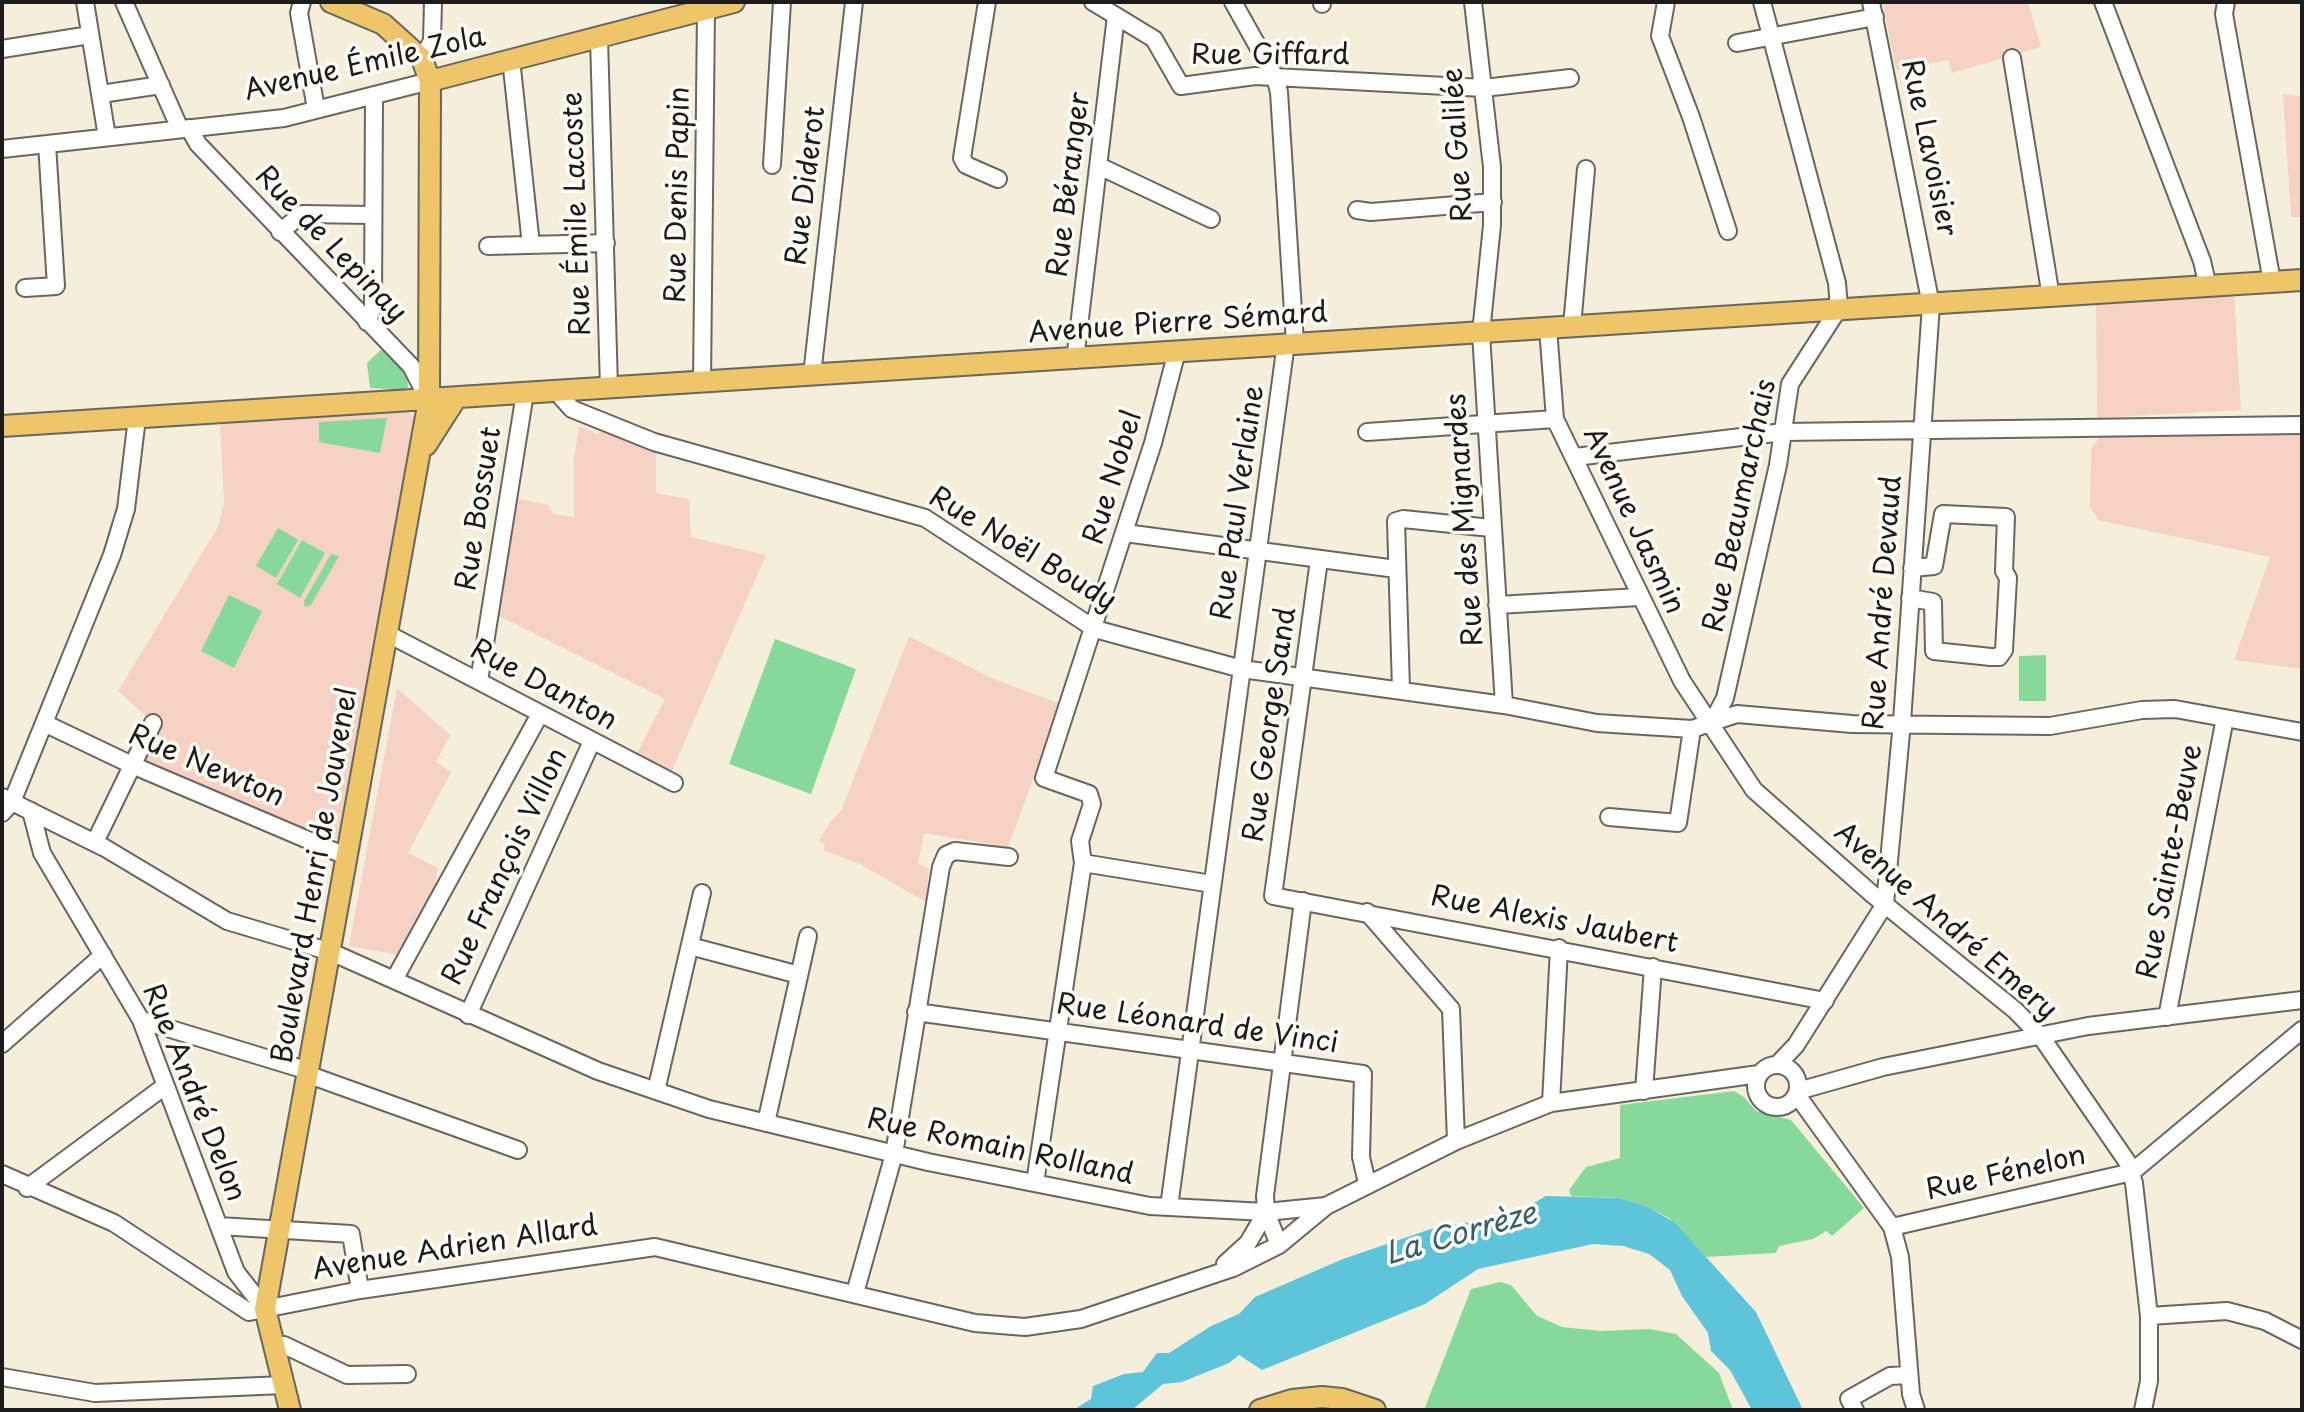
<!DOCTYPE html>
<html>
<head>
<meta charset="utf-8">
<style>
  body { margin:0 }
  #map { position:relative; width:2304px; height:1412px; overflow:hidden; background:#f5eedb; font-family:"Playpen Sans",sans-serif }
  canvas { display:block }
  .frame { position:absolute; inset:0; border:4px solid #1c1c1c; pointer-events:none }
</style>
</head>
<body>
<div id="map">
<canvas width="2304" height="1412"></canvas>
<div class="frame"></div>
</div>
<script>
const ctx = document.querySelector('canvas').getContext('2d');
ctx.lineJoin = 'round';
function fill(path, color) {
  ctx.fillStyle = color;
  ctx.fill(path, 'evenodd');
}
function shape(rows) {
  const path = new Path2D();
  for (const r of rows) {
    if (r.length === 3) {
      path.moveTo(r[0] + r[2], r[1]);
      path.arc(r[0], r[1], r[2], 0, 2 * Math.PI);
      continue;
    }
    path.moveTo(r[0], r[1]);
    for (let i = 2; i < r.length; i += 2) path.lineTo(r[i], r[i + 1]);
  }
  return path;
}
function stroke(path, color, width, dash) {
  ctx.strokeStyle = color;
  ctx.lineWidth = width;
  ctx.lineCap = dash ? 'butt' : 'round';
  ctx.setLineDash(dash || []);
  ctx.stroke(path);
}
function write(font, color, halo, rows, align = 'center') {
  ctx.font = font + ' "Playpen Sans",sans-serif';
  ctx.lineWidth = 7;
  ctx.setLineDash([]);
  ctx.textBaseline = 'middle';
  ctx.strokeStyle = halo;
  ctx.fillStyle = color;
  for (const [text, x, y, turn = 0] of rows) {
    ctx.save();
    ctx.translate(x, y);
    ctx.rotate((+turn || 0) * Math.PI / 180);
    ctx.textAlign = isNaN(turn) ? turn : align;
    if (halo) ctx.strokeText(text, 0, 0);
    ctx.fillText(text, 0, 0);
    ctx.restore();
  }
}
fill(shape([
  [1883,2,2028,2,2041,47,1952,73,1948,60,1896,70],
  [2283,94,2302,96,2302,217,2291,217],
  [2234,292,2241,410,2097,418,2096,301],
  [408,411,414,418,338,838,328,840,148,764,145,758,160,729,118,691,218,527,224,503,220,423],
  [579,426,597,434,605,428,656,450,656,493,689,499,691,537,766,555,671,773,637,753,665,699,497,615,516,498,549,505,553,514,574,517,574,458],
  [2302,434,2302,669,2234,660,2270,557,2098,520,2090,507,2091,449,2100,437],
  [909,636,991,678,1061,704,1008,847,924,833,918,863,929,869,926,902,860,864,823,850,825,845,819,841,830,822,841,811],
  [397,688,450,735,436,762,451,772,408,853,438,868,433,898,428,897,426,910,421,910,418,923,414,922,412,935,407,935,404,947,400,947,398,955,349,946]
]), '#f6d2c4');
fill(shape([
  [383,348,407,372,408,387,403,390,370,388,367,363],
  [387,418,380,453,319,442,319,422],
  [278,528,298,540,276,578,256,566],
  [302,540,325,553,300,598,277,584],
  [331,554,339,556,311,605,305,607,304,601],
  [229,595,262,611,234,668,201,651],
  [775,639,856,669,811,794,729,764],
  [2046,655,2046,701,2019,701,2019,656],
  [1734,1091,1744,1097,1756,1111,1791,1120,1864,1208,1832,1236,1826,1231,1813,1239,1779,1246,1776,1253,1706,1257,1669,1218,1648,1207,1620,1198,1571,1196,1569,1190,1586,1167,1620,1158,1620,1105],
  [1500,1282,1511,1285,1537,1316,1562,1327,1601,1331,1650,1329,1676,1334,1719,1373,1733,1410,1424,1410,1471,1289]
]), '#87d99b');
fill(shape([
  [1546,1196,1620,1198,1648,1207,1674,1222,1756,1312,1803,1410,1752,1410,1730,1370,1711,1351,1708,1333,1682,1296,1670,1270,1649,1254,1623,1246,1593,1244,1478,1269,1425,1304,1262,1370,1239,1355,1229,1363,1182,1382,1163,1384,1132,1410,1073,1410,1091,1399,1093,1386,1124,1374,1143,1372,1157,1353,1169,1353,1211,1326,1239,1314,1255,1297,1343,1259,1431,1229,1515,1214]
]), '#5dc4da');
const minor = shape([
  [85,2,107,137],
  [124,2,180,129],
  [302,2,299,13,316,109],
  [987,2,962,158,966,165,998,179],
  [1093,2,1154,39,1181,86,1255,76,1484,88,1570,78],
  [1233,2,1275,77,1279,92,1295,343],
  [1322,2,1322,4],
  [1473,2,1492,167,1492,225,1481,333,1504,705],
  [1666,2,1660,36,1691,117,1728,231],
  [2103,2,2202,261,2208,287],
  [2226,2,2224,14,2272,282],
  [599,38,609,388],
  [1737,43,1875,17],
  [2,49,90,35],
  [2012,58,2051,297],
  [422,59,432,41,433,2],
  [511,59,531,245],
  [101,94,161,85],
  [189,128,198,144,411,366,426,395],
  [2,149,284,118,430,81],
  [772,165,782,2],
  [1099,166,1211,219],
  [1357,210,1371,212,1493,202],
  [280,232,302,214,373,215],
  [488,246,606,243],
  [25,288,56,286,47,144],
  [367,322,373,308,374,95],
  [1572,326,1586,169],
  [1548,328,1555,419,1682,681,1754,790,1872,894,2016,1011,2042,1038,2128,1163,2134,1183,2149,1316,2149,1381,2143,1410],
  [1075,360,1116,16],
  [812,375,854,2],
  [702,382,706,9],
  [562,391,562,398,572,409,654,442,925,518,1095,629,1242,669,1504,705,1597,723,1692,729,1737,714,1852,724,2050,726,2142,710,2175,709,2302,732],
  [1367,432,1555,419],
  [1575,457,1783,432,2302,425],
  [1125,533,1396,569],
  [1319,560,1273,896,1825,1001],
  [1910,598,1933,602,1934,651,1991,657,1999,657,2004,650,2008,578,2004,571,2006,517,1943,514,1934,566,1912,568],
  [1497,605,1639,597],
  [388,634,674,783],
  [479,681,525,393],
  [1401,689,1396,521,1403,519,1491,528],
  [44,723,132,765,348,857],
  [1712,723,1725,698,1778,465,1790,384,1839,308,1837,283,1762,2],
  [2,797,105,848,227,921,331,952,598,1071,709,1109,928,1162,1150,1206,1266,1212,1326,1206,1456,1141,1551,1103,1759,1074],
  [31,811,42,853,141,1020,236,1272,265,1309],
  [2,813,12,802,112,555,126,509,137,418],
  [1609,817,1678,823,1692,729],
  [95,842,153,723],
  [1083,863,1212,884],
  [1367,912,1451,1009,1456,1141],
  [690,946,799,975],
  [394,980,540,714],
  [916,1012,1363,1074,1361,1157,1367,1183],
  [468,1015,592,741],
  [2167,1017,2225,718],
  [141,1020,302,1069,315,1077,518,1150],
  [2,1044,103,955],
  [1778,1064,1796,1045,1885,904,1902,722,1931,305,1871,2],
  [1777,1086,21],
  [656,1091,702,893],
  [1644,1091,1653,967],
  [1798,1091,1883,1067,2088,1026,2302,1000],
  [1797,1095,1892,1227,1900,1257,1911,1394,1916,1410],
  [1551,1103,1559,948],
  [766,1123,808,936],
  [2,1174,114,1223,249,1312,360,1290,655,1247,975,1323,1025,1327,1081,1319,1233,1268,1279,1245,1325,1207],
  [1035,1183,1083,863,1080,841,1092,804,1089,794,1044,778,1153,443,1177,351],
  [27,1188,165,1086],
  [1169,1207,1286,343],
  [219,1226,351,1234,360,1290],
  [1892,1227,2132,1172,2302,1030],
  [1279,1245,1266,1212,1265,1196,1303,901],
  [1225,1264,1248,1243,1266,1212],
  [855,1293,894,1154,941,867,946,855,955,851,1009,857],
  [2149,1316,2227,1311,2265,1321,2302,1340],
  [274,1346,284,1345,347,1375,407,1374],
  [2,1377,95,1393,284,1385],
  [1855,1410,1849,1399,1890,1376,1909,1375]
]);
const major = shape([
  [430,81,734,2],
  [2,426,2302,280],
  [426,445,456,398],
  [290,1410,265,1309,429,400,430,81,422,59,383,24,331,2],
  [1260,1410,1292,1400,1322,1397,1342,1399,1375,1410]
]);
stroke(minor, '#68665f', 20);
stroke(major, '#68665f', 24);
stroke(minor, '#fff', 16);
stroke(major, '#eec569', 20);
write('28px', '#1c1c1c', '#fdfcf7', [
  ["Rue Giffard",1270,56],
  ["Avenue Émile Zola",365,65,-13],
  ["Rue Galilée",1459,145,-94],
  ["Rue Lavoisier",1928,148,78],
  ["Rue Béranger",1070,185,-83],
  ["Rue Diderot",807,186,-83],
  ["Rue Denis Papin",679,195,-89],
  ["Rue Émile Lacoste",578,214,-92],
  ["Rue de Lepinay",330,245,46],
  ["Avenue Pierre Sémard",1178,324,-4],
  ["Rue Nobel",1114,478,-73],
  ["Rue Paul Verlaine",1239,503,-82],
  ["Rue Beaumarchais",1741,506,-78],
  ["Rue Bossuet",480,509,-81],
  ["Rue des Mignardes",1466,520,-94],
  ["Avenue Jasmin",1633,521,65],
  ["Rue Noël Boudy",1022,550,31],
  ["Rue André Devaud",1884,603,-86],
  ["Rue Danton",543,686,28],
  ["Rue George Sand",1271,725,-82],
  ["Rue Newton",206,767,23],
  ["Rue Sainte-Beuve",2171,862,-79],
  ["Rue François Villon",506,867,-65],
  ["Boulevard Henri de Jouvenel",316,876,-80],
  ["Rue Alexis Jaubert",1554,921,11],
  ["Avenue André Emery",1945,922,41],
  ["Rue Léonard de Vinci",1197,1025,8],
  ["Rue André Delon",193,1093,68],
  ["Rue Romain Rolland",1000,1148,12],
  ["Rue Fénelon",2006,1174,-13],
  ["Avenue Adrien Allard",455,1249,-9]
]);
write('italic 30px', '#365f68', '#fdfcf7', [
  ["La Corrèze",1461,1235,-16]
]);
</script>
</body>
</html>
